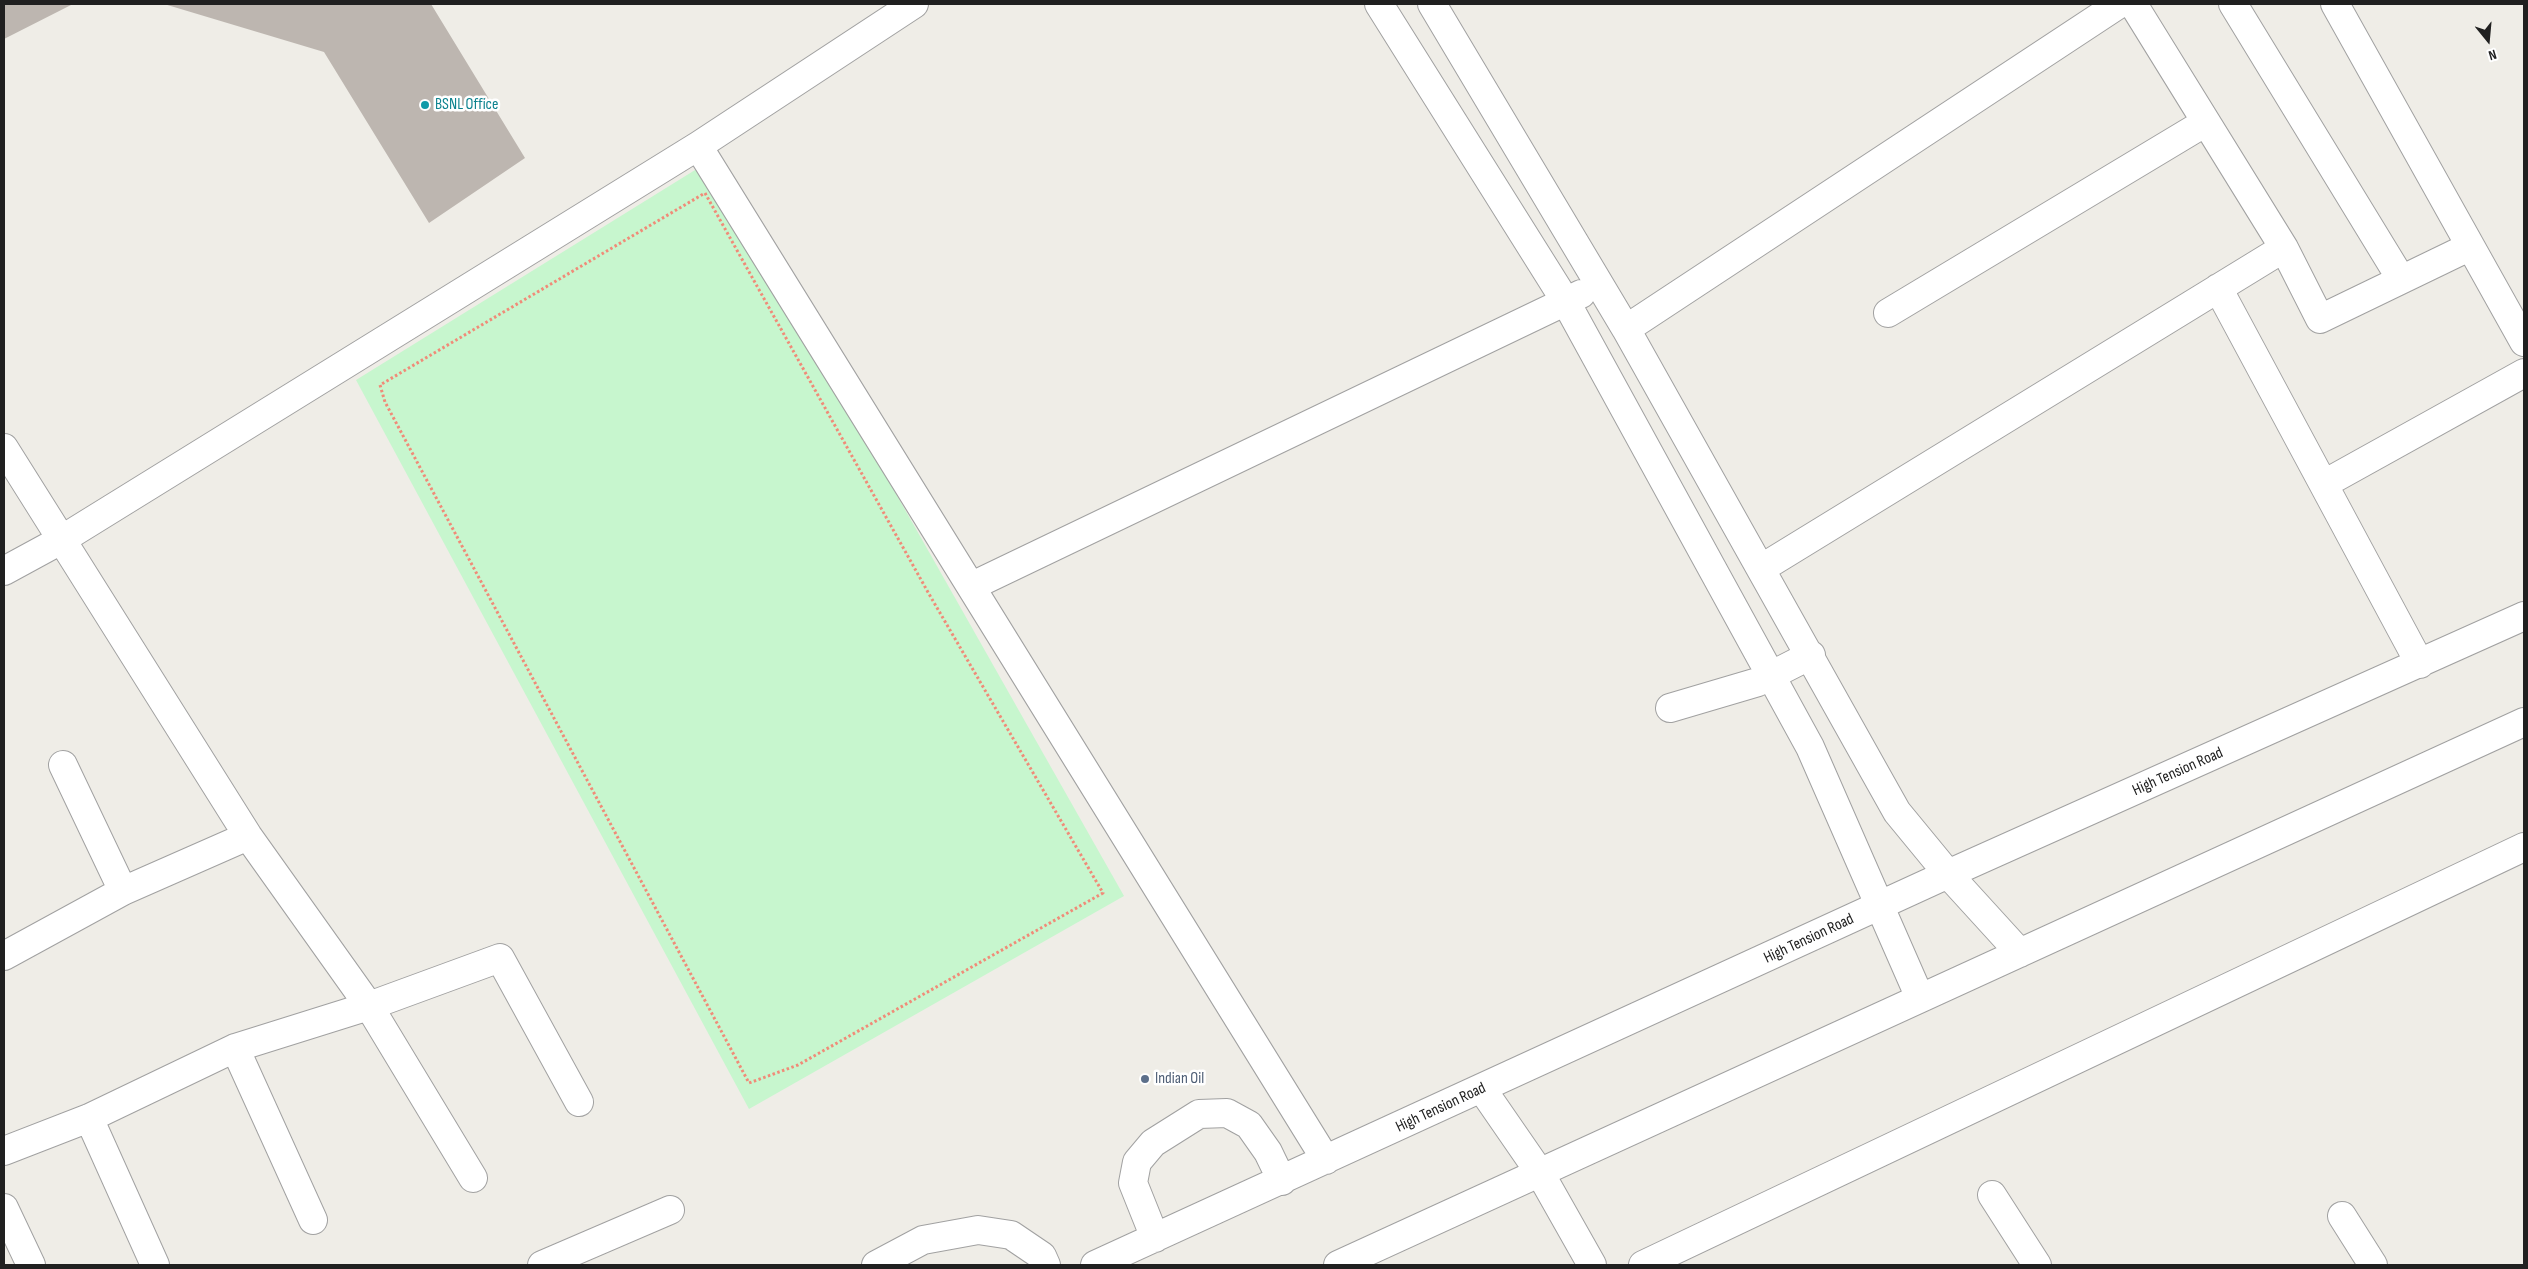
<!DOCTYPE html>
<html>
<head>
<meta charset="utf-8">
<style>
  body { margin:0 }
  #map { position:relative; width:2528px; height:1269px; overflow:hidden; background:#efede7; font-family:"Sofia Sans Condensed",sans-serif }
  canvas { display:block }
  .frame { position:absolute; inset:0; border:5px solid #202020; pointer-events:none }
  .north { position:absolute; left:2463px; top:15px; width:50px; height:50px; -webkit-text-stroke:4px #fff; paint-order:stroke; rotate:163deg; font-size:14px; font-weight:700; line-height:20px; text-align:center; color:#202020 }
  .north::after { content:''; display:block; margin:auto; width:18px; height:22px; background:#202020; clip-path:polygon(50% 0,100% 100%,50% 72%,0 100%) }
</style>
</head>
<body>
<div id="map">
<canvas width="2528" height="1269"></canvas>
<div class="frame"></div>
<div class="north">N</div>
</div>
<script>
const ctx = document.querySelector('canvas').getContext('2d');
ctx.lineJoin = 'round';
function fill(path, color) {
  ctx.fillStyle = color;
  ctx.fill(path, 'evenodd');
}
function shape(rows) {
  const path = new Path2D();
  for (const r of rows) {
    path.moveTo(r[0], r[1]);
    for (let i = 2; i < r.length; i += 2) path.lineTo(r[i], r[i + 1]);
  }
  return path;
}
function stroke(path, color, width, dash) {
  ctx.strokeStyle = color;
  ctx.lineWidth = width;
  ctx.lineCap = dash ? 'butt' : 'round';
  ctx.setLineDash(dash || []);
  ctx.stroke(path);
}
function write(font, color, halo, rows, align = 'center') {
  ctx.font = font + ' "Sofia Sans Condensed",sans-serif';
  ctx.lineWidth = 5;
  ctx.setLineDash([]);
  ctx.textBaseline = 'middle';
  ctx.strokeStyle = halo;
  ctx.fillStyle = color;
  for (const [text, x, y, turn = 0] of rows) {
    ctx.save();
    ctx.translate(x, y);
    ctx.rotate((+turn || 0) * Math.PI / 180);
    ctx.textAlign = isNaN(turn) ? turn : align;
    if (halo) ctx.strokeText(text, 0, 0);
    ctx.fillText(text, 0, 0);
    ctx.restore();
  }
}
fill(shape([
  [708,162,1124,896,749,1109,356,380]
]), '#c7f6ce');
fill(shape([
  [4,4,73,4,4,39],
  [164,4,431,4,525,158,429,223,324,52]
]), '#bdb6b0');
const minor = shape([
  [1379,4,1566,302,1810,747,1920,998],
  [1432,4,1626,329,1897,812,1948,874,2020,953],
  [2133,4,2284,248,2320,319,2469,247],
  [2233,4,2401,279],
  [2335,4,2524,342],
  [698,146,1326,1160],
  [2218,288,2420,664],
  [1888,313,2206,122],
  [1626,329,2119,4],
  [4,448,248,836,369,1006,473,1178],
  [2324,484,2524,373],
  [1762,568,2284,248],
  [4,571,61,540,698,146,914,4],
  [972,586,1581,294],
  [1670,708,1758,682,1811,655],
  [63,765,123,891],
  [4,956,123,891,248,836],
  [235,1048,313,1220],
  [1482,1089,1540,1173,1592,1265],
  [89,1118,155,1265],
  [4,1151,89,1118,235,1048,369,1006,500,958,579,1102],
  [1992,1195,2037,1265],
  [4,1208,31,1265],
  [2342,1216,2373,1265],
  [1155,1238,1133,1183,1137,1162,1153,1143,1199,1114,1227,1113,1249,1125,1268,1152,1282,1181],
  [542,1265,670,1210],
  [876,1265,923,1240,978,1230,1011,1235,1042,1256,1046,1265],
  [1095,1265,1948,874,2524,616],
  [1338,1265,2524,722],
  [1643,1265,2524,847]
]);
stroke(minor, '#a1a1a1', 30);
stroke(shape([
  [705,193,929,594,1103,893,798,1065,749,1083,385,402,380,385,705,193]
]), '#f08b78', 3, [2.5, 2.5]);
stroke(minor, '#fff', 28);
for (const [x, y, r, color] of [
  [425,105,5,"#0f9aa8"],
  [1145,1079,5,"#5c6f8a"]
]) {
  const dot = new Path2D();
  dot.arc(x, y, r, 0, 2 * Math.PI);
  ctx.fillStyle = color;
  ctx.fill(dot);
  stroke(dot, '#fff', 2);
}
write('16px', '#0d838f', '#fff', [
  ["BSNL Office",435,105]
], 'left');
write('16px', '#202020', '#fff', [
  ["High Tension Road",2178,772,-24],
  ["High Tension Road",1809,939,-25],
  ["High Tension Road",1441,1108,-25]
]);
write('16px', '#4e5e75', '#fff', [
  ["Indian Oil",1155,1079]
], 'left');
</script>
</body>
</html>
